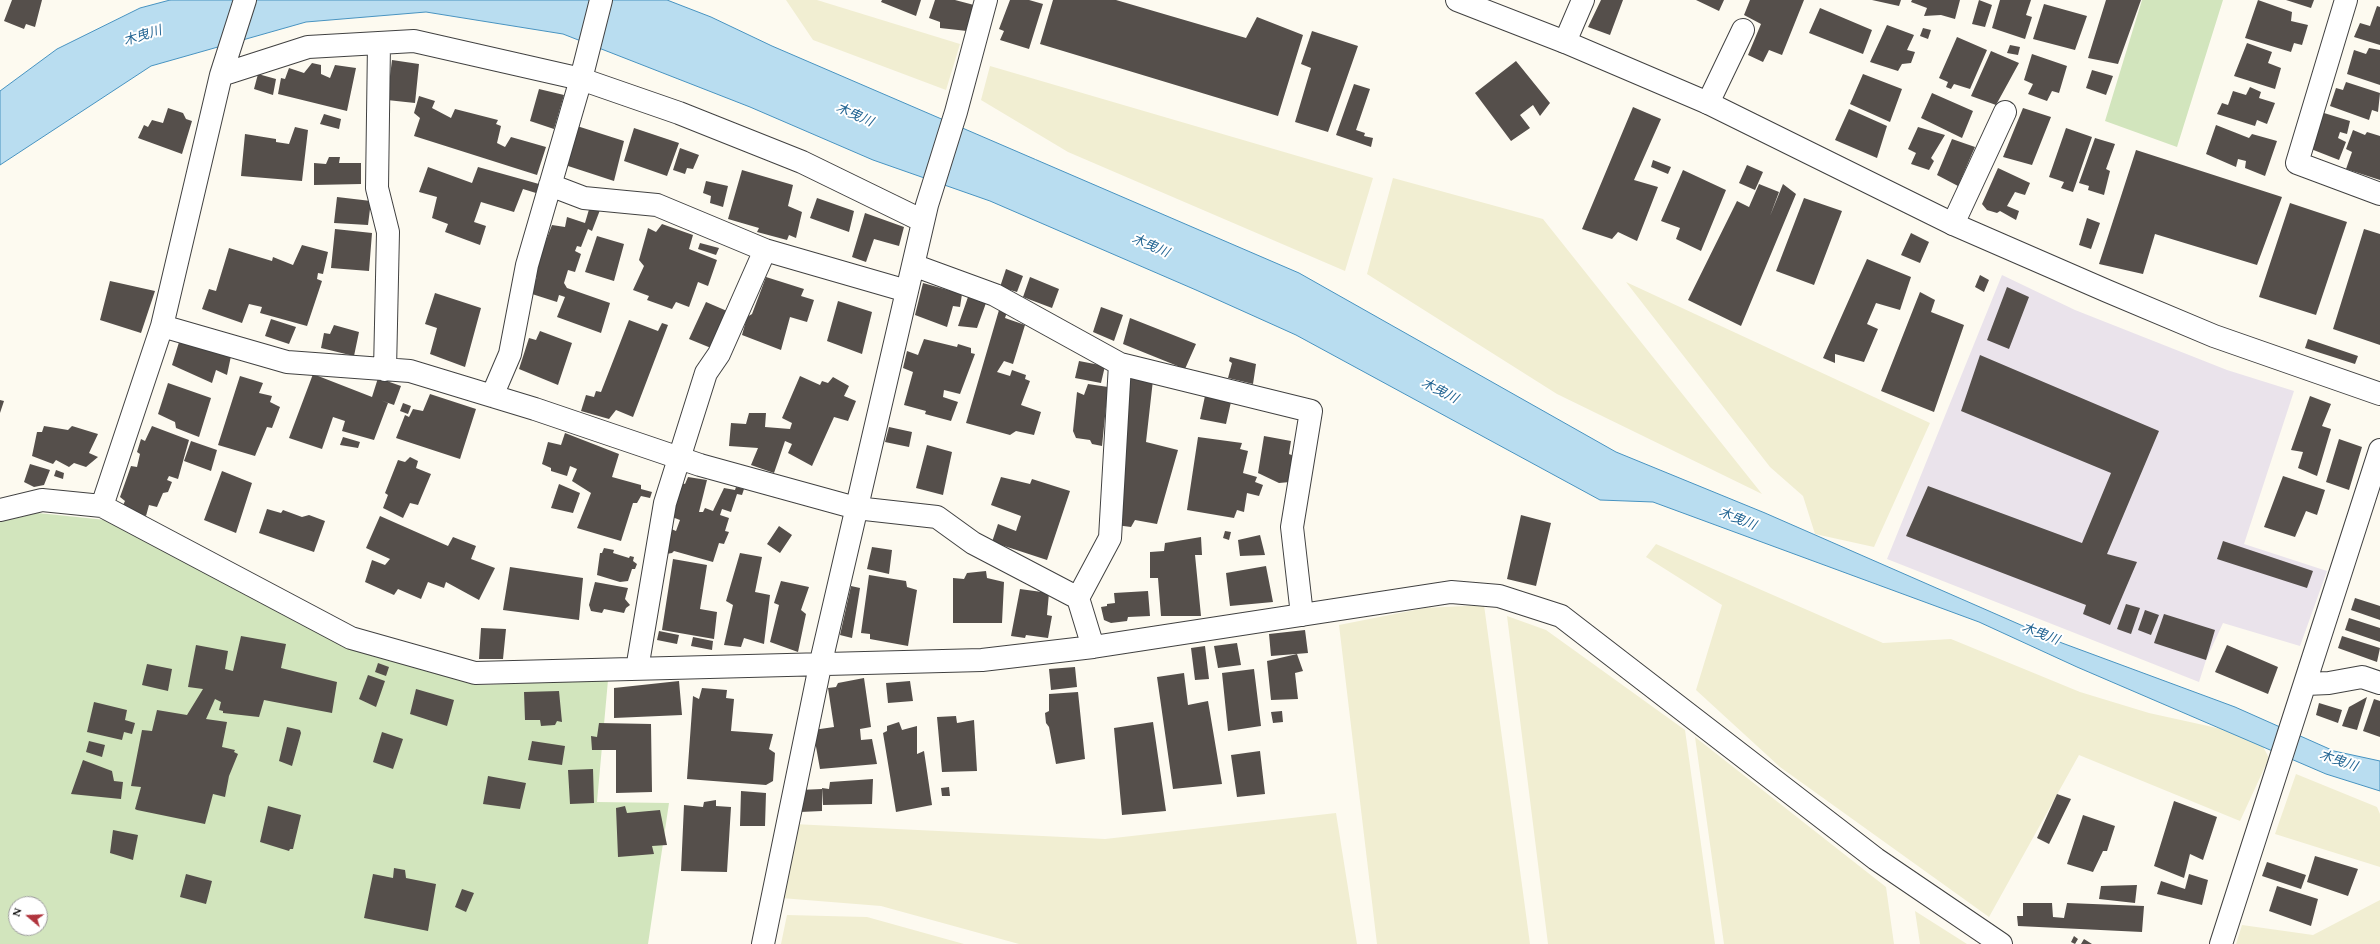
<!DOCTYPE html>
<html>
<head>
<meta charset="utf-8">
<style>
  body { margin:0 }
  #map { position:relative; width:2380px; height:944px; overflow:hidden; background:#fdfaf0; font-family:Spectral,serif }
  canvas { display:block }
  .north { position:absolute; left:8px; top:896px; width:40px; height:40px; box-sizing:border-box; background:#fff; border:1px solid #9f9f9f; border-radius:50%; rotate:289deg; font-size:11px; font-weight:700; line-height:16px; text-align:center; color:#0e0e0e }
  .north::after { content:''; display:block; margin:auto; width:14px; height:18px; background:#b0343d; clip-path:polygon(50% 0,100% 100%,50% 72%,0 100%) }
</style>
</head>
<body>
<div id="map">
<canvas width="2380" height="944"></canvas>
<div class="north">N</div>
</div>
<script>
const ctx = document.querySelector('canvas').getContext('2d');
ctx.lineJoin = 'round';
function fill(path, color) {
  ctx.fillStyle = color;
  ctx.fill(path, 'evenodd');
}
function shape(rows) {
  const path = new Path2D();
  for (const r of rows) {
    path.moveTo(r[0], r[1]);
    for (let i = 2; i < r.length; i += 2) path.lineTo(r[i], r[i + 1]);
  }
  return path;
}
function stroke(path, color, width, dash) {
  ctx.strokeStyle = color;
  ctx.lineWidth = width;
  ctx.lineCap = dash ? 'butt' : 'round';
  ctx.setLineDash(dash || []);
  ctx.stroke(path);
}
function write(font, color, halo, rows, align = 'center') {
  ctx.font = font + ' Spectral,"Noto Sans JP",serif';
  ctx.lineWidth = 4;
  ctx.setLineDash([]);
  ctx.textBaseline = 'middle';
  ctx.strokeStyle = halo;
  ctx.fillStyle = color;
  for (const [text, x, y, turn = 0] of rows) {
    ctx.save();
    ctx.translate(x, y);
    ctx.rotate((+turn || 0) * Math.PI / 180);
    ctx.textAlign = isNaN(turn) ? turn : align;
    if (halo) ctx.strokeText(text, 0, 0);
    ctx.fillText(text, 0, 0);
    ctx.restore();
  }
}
fill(shape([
  [2002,275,2075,310,2227,370,2294,391,2244,544,2327,571,2300,646,2223,623,2206,660,2199,682,1887,559]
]), '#eae3eb');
fill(shape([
  [786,0,817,0,960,44,946,90,813,40],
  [990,66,1373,178,1345,271,1068,152,981,100],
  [1393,178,1543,219,1762,494,1557,394,1367,274],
  [1626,282,1930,423,1874,547,1815,534,1803,496,1770,467],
  [1656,544,1883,643,1951,639,2080,692,2149,713,2258,737,2269,758,2240,821,2079,755,1989,917,1780,767,1696,690,1722,605,1646,557],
  [1484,605,1530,944,1377,944,1339,625,1425,608],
  [1507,616,1546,630,1685,730,1715,944,1548,944],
  [1695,737,1886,887,1894,944,1724,944],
  [2296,774,2377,807,2380,814,2380,867,2275,834],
  [1336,813,1357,944,1019,944,881,906,781,898,793,824,1105,839],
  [2380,900,2380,944,2236,944,2242,925,2313,935],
  [1915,911,1967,944,1920,944],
  [787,915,867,917,964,944,781,944]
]), '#f1eed2');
fill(shape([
  [2142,0,2223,0,2177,147,2105,121],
  [38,513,144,524,343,647,478,685,608,680,597,802,669,803,648,944,0,944,0,522],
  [16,904,40,904,40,928,16,928]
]), '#d2e5bd');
const water = shape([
  [170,0,667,0,711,17,772,46,1299,273,1616,452,1765,513,2062,643,2235,707,2334,751,2380,761,2380,791,2326,774,2077,667,1979,622,1653,502,1600,500,1296,335,1196,290,990,201,873,160,750,107,563,34,426,12,306,22,151,66,0,165,0,91,57,49,140,8,170,0]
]);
fill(water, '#b9ddf0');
stroke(water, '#4893c0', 1);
fill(shape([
  [12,0,42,0,35,27,26,24,24,29,4,21],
  [882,0,921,0,916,16,881,2],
  [935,0,955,0,974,5,967,31,940,28,940,22,929,18],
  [1010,0,1029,0,1043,4,1029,49,1000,40,1004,31,999,29],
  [1053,0,1116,0,1246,38,1257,17,1303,35,1278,116,1040,44],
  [1601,0,1623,0,1610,35,1588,27],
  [1696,0,1724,0,1719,11],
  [1750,0,1804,0,1782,55,1769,50,1763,62,1748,55,1761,24,1744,15],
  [1872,0,1901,0,1899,6],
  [1912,0,1960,0,1955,19,1941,15,1924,16,1927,8,1911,2],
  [1979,0,1992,5,1985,27,1972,24],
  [2000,0,2031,0,2026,15,2032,17,2025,39,1992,28],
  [2106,0,2141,0,2118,64,2088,58],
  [2258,0,2292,12,2291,21,2308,25,2302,45,2294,43,2291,52,2245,38],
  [2286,0,2314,0,2311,8],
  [2044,4,2087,16,2075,50,2033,39],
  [2377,6,2380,7,2380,45,2354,37,2360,23,2370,26],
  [1820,8,1872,30,1863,54,1809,33],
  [1887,25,1914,35,1907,50,1915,52,1911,63,1902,64,1898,71,1870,62],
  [1923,28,1931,30,1928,39,1920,36],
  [1312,31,1358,46,1328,132,1295,122,1311,68,1301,64],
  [1957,37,1987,50,1970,89,1954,84,1951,89,1946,87,1948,82,1939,78],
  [2247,43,2272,52,2268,63,2281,68,2275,89,2234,76],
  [2010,45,2020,47,2018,55,2007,53],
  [2369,48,2380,50,2380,85,2347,74,2354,50,2366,54],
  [1991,51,2019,63,1996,105,1971,96],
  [2032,54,2067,66,2059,93,2052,91,2047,101,2028,94,2033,84,2024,80],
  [392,60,419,64,415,103,387,100],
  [1516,61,1550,103,1540,116,1533,105,1520,115,1530,128,1511,141,1475,93],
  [312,63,321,65,321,74,330,78,335,65,356,68,347,111,278,94,281,78,285,79,289,68,304,73],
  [2092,70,2113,76,2106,95,2086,88],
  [258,74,276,79,273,95,254,89],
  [1863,74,1902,89,1890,122,1850,104],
  [2346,82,2380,93,2378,112,2372,110,2369,120,2330,106,2336,88,2343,90],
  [1354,84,1370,89,1356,130,1365,133,1364,136,1373,138,1371,147,1336,135],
  [2250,87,2261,92,2259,98,2275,103,2267,124,2257,120,2255,126,2217,114,2222,103,2228,105,2233,91,2246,95],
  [539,89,564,95,554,129,530,121],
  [1932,93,1973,111,1962,138,1921,118],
  [419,96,435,101,432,108,451,118,455,109,498,120,496,124,501,126,497,143,505,147,511,137,546,147,537,175,414,136,420,118,414,113],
  [1633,107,1661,119,1634,180,1658,187,1637,241,1618,232,1612,239,1582,229],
  [168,108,183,113,186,119,192,121,182,154,138,138,144,125,148,127,152,120,163,123],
  [2023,108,2051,117,2032,165,2003,157],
  [1849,109,1887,126,1877,158,1835,140],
  [2324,113,2350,121,2347,134,2340,132,2338,138,2346,142,2339,160,2311,149],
  [324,114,341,119,339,129,320,124],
  [2216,125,2249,138,2252,134,2277,141,2265,176,2245,168,2246,161,2238,159,2236,167,2206,154],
  [577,126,624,141,614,181,565,165],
  [295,127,308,130,302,181,241,176,245,134,276,139,276,142,289,144],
  [1918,127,1945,135,1931,158,1934,161,1929,170,1911,164,1916,153,1908,149],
  [634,128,679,143,667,176,624,161],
  [2066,128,2092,137,2073,192,2061,188,2064,182,2049,177],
  [2353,130,2365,135,2367,132,2380,136,2380,180,2346,169,2352,152,2346,149],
  [2095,138,2115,144,2106,169,2110,171,2104,195,2088,190,2089,186,2079,183],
  [1952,139,1975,147,1958,186,1937,175],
  [680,148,699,155,693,169,687,168,685,174,673,170],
  [2136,150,2282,197,2257,265,2155,234,2143,274,2099,264],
  [329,157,340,157,339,163,361,163,361,184,314,185,314,163,326,164],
  [1653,160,1671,167,1668,174,1651,167],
  [1747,165,1763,172,1755,190,1739,183],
  [428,167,472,183,478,167,539,184,536,193,523,189,514,212,481,202,474,222,486,226,480,245,445,232,448,224,432,218,437,197,419,192],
  [1998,168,2030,183,2025,195,2015,192,2007,206,2019,211,2016,220,2000,211,1997,213,1987,210,1982,204],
  [742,170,793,185,788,206,802,212,796,238,789,235,787,240,757,232,759,228,728,219],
  [1683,170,1726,190,1701,251,1676,239,1680,228,1661,221],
  [706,181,728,186,723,207,710,203,711,196,703,193],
  [1759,184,1779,192,1770,216,1783,184,1796,194,1741,326,1688,300,1737,201,1749,207],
  [337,197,371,201,368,225,334,223],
  [817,198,854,211,849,232,810,218],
  [1804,198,1842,211,1814,285,1776,271],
  [2290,203,2347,222,2316,315,2259,297],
  [590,206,600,210,592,231,588,229,581,247,577,246,575,251,581,254,575,272,568,270,564,283,567,288,610,303,601,333,557,317,565,297,559,295,557,302,532,294,537,276,533,274,552,225,565,227,567,217,585,223],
  [865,213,904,227,899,246,874,239,866,262,852,257],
  [2087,218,2100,223,2091,249,2079,245],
  [662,224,693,235,689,249,717,260,708,286,698,282,689,307,676,302,672,309,647,300,649,296,633,290,644,266,639,260,648,228,656,232],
  [335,229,372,233,369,271,331,268],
  [2364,229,2380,234,2380,345,2333,329],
  [1911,233,1929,242,1920,263,1901,255],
  [597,236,624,244,614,281,585,272],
  [700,243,719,248,716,255,698,249],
  [302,245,328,252,323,274,318,273,317,279,322,281,307,326,260,313,262,307,249,304,242,323,202,309,209,289,216,291,229,248,272,261,273,257,293,265],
  [1867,259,1911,277,1900,310,1876,303,1867,324,1878,329,1864,362,1835,354,1835,363,1823,358],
  [1006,269,1023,276,1017,292,1000,287],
  [1980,275,1989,280,1984,292,1975,287],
  [766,277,804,289,801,296,814,300,807,322,790,317,781,350,742,335,747,317,752,314],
  [1030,277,1059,289,1052,308,1023,297],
  [110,281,155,291,141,333,100,320],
  [923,283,962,294,960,307,953,306,947,327,915,315],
  [2007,287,2029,297,2009,349,1987,340],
  [1920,292,1935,300,1931,312,1964,325,1934,412,1881,391],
  [435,293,481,308,465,367,430,354,437,328,425,324],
  [968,297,986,303,977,328,958,326],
  [838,301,872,312,862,354,827,341],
  [706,302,727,311,711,348,689,339],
  [1101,307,1123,315,1114,341,1093,332],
  [999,310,1007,312,1005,318,1025,325,1013,364,1004,361,997,372,1010,376,1012,370,1026,375,1025,379,1030,381,1021,405,1041,412,1034,435,1016,431,1010,435,966,423],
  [1130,318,1196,344,1185,369,1123,344],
  [271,319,296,327,289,344,265,336],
  [629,320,658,331,662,323,668,325,633,417,616,410,609,419,581,411,586,395,594,397,596,391,601,392],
  [334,325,359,332,354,356,321,348,324,333,330,334],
  [540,331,572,343,558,385,519,369,529,338,536,340],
  [180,339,231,356,227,375,216,370,212,383,172,365],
  [924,339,957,347,958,344,971,348,971,353,975,354,960,394,944,390,943,397,958,402,951,421,925,414,926,411,904,405,913,372,903,368,907,351,918,355],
  [2308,339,2358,356,2355,364,2305,348],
  [1980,355,2159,431,2107,554,2137,562,2110,625,2083,614,2086,605,1906,536,1928,486,2082,543,2111,473,1961,411],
  [1230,357,1256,364,1253,384,1228,378,1232,363,1229,361],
  [1079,361,1105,366,1101,383,1075,378],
  [313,374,372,397,378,378,401,386,394,405,380,400,388,403,374,440,342,431,345,421,333,417,322,449,289,438],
  [1125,374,1153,380,1146,442,1178,450,1157,524,1135,520,1131,527,1116,525],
  [240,376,263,383,259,393,272,396,270,402,280,407,272,428,267,427,255,456,218,445],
  [800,376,820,385,822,381,828,383,833,377,849,386,844,396,856,401,848,421,834,417,812,466,788,453,792,444,785,441,774,473,751,465,758,448,729,446,731,423,746,424,749,413,766,413,765,427,790,429,792,423,782,418],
  [168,383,211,398,199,437,176,428,175,422,158,414],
  [1088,384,1108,387,1102,446,1092,444,1090,440,1076,438,1073,431,1077,392,1084,395],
  [430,394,476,409,460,459,396,438,405,415,409,417,413,409,423,411],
  [1205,396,1231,402,1226,424,1200,419],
  [2310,396,2331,404,2322,426,2331,429,2317,476,2298,468,2303,452,2291,450],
  [0,400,4,401,0,413],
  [403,403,411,406,408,414,400,411],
  [44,426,68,430,72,426,98,434,89,453,98,457,86,467,74,463,69,467,56,460,53,464,32,456,37,432,42,432],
  [152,426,189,440,178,479,169,476,167,480,172,482,168,492,163,493,157,507,149,505,146,516,122,507,125,501,120,497,131,466,137,467,140,454,137,452,141,439,145,441],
  [889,427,912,432,909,447,885,442],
  [565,433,619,454,612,477,641,485,641,489,652,492,650,498,641,496,637,503,633,503,621,541,577,528,591,493,572,481,577,469,570,466,567,476,551,471,551,468,542,464,548,442,561,445],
  [1264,436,1291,441,1289,454,1294,456,1290,482,1279,483,1258,473],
  [343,437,360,442,358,448,340,445],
  [1198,437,1242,443,1240,449,1248,451,1243,473,1257,477,1255,482,1263,485,1259,496,1247,493,1244,512,1237,510,1234,518,1187,510],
  [2339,439,2362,447,2349,490,2326,482],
  [191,441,217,450,211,471,184,461],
  [927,445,952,452,943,495,916,488],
  [410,457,418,461,416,468,431,474,418,505,410,503,403,518,383,508,388,495,385,493,398,460,405,462],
  [30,464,50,470,44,485,34,487,24,482],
  [56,470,64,473,63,479,54,476],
  [222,471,252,483,236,533,204,520],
  [2283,476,2325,490,2317,515,2306,511,2295,537,2264,527],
  [688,477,707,480,699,512,703,512,705,508,713,511,724,488,735,490,736,487,744,489,742,495,737,494,731,512,722,509,720,515,729,518,725,531,729,532,724,544,719,543,713,562,674,551,672,553,666,554,669,528,676,531,680,520,672,517,679,482,685,484],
  [1001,477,1030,484,1032,479,1070,491,1047,560,992,542,998,524,1016,531,1021,516,991,505],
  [559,484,580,493,573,513,551,508],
  [267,509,281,513,283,510,302,517,309,515,325,521,314,552,259,533],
  [1521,515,1551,523,1536,586,1507,579],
  [380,516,448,546,453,537,476,546,471,559,495,568,479,600,446,582,444,588,428,582,421,599,398,589,394,595,365,582,372,560,385,565,390,559,366,548],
  [779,526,792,535,780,553,767,544],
  [1225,531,1231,532,1229,540,1223,538],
  [1260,535,1265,555,1240,556,1238,540],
  [1201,537,1202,555,1195,555,1201,616,1161,616,1158,578,1150,578,1150,552,1164,551,1165,543],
  [2223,541,2313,571,2307,588,2217,559],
  [872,547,892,550,889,574,867,569],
  [604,548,614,550,613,553,629,558,630,556,634,557,633,561,637,564,635,569,632,569,628,581,620,582,597,575,600,553,602,553],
  [740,553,762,557,755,592,770,595,764,644,744,638,741,647,724,645,733,605,726,601],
  [673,559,707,565,700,609,717,612,714,639,662,630],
  [1266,566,1273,602,1230,606,1226,573],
  [510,567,583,578,579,620,503,610],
  [986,571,987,578,1004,582,1002,623,953,623,953,578,964,579,967,573],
  [869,575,906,581,907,587,917,590,908,646,870,639,870,634,861,633],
  [781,581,809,587,801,610,806,614,798,652,770,642,779,605,774,603],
  [595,582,628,588,625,599,630,605,626,608,624,613,604,609,602,613,591,611,589,605],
  [851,586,860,588,852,638,840,635],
  [1020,589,1049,593,1047,615,1052,616,1048,638,1026,635,1025,638,1011,636],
  [1148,591,1150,616,1128,617,1127,621,1111,623,1104,620,1101,607,1107,606,1107,604,1115,603,1114,593],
  [2355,598,2380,606,2380,620,2351,610],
  [2126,604,2140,608,2131,634,2117,629],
  [2145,610,2159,615,2151,635,2138,630],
  [2164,614,2215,630,2206,660,2154,643],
  [2349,618,2380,628,2380,642,2345,630],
  [481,628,506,629,503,659,479,659],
  [1305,630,1308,653,1271,656,1269,634],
  [659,631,679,635,677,644,657,640],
  [241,636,286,644,281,668,337,682,332,713,264,700,259,717,223,713,223,711,219,710,221,702,215,699,206,719,227,722,222,747,235,750,234,752,238,754,229,776,225,797,213,794,205,824,137,810,135,809,141,787,131,786,142,730,152,731,157,710,187,715,203,689,188,687,196,645,228,651,225,669,233,671],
  [2342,636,2380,648,2377,662,2338,648],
  [693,637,713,641,712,650,691,646],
  [1237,643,1241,665,1218,668,1214,646],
  [2227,645,2278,667,2268,694,2215,672],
  [1205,646,1209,679,1195,680,1191,648],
  [1297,654,1303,671,1295,673,1298,699,1271,700,1267,661],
  [378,663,389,667,386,676,375,672],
  [147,664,172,669,168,691,142,685],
  [1075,667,1077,687,1051,690,1049,669],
  [1254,669,1261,726,1228,731,1222,673],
  [1184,673,1188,705,1208,701,1222,784,1173,789,1157,677],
  [368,675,385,681,376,707,359,699],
  [864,678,871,727,860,729,861,740,872,739,877,764,820,769,813,730,834,727,828,688,836,687,838,683],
  [679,681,682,715,614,718,614,688],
  [910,681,913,701,888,703,886,683],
  [702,688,727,690,726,698,734,699,731,731,773,734,769,749,775,753,773,781,766,785,687,779,693,696,699,699],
  [416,689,454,700,447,726,410,714],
  [559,691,562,722,557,721,555,725,541,726,540,720,525,720,524,692],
  [1078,692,1085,759,1056,764,1049,727,1046,723,1045,713,1049,711,1049,694],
  [2367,697,2357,730,2342,726,2349,707],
  [2374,699,2380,701,2380,737,2363,731],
  [94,702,127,710,125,720,135,723,132,734,124,732,122,740,87,732],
  [2319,703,2342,710,2338,723,2316,715],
  [1282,711,1283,722,1273,723,1271,712],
  [956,716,957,723,974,720,977,771,942,772,937,717],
  [899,722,902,730,917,726,917,754,924,751,932,805,896,812,883,733,887,731,887,726],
  [1153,722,1166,811,1122,815,1114,728],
  [599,723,651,724,652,792,616,793,616,750,592,750,591,736,597,737],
  [287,727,300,730,301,733,292,766,279,761],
  [382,732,403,739,393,769,373,762],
  [89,741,105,745,102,757,86,752],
  [532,741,565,746,562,765,528,760],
  [1260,751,1265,794,1237,797,1231,755],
  [83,760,112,771,114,781,123,782,121,799,71,794],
  [593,769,594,803,570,804,568,770],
  [488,776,526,783,520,809,483,804],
  [873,779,872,804,823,805,822,788,829,789,830,782],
  [949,787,950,796,942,796,941,788],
  [822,789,822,811,800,812,799,790],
  [741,791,766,793,765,826,740,826],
  [2057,794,2071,799,2049,844,2037,838],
  [716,800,716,806,731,807,727,872,681,871,684,805,703,807,704,802],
  [2174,801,2217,817,2203,860,2190,854,2184,878,2154,866],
  [268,806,301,815,293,849,290,849,289,851,260,842],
  [625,806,627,813,660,810,667,845,652,846,654,854,618,857,616,808],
  [2083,815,2115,826,2107,851,2103,851,2093,872,2067,864],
  [113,830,138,835,133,860,110,853],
  [2315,856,2358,869,2348,896,2307,882],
  [2267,862,2306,875,2301,889,2262,876],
  [394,868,405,870,406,878,436,884,428,931,364,918,373,874,393,878],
  [186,874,212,881,206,904,180,897],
  [2189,874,2208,880,2202,905,2157,894,2161,881,2185,889],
  [2137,885,2135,903,2099,899,2101,886],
  [2277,886,2318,899,2311,926,2269,911],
  [462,889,474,893,466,912,455,907],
  [2023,903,2052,903,2053,917,2064,918,2067,903,2144,906,2142,932,2018,926,2017,916,2023,916],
  [2074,936,2078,939,2075,944,2071,942],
  [2084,939,2092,944,2081,944]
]), '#554f4b');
const minor = shape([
  [2346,0,2297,163,2380,194],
  [1565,42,1583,0],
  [379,43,377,188,388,232,385,370],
  [221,75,308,47,414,41,581,79,679,113,802,162,923,221],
  [1708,103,1743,30],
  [550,185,584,198,657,205,765,250,907,291],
  [1953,224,2005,112],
  [913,265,995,295,1120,364,1110,538,1078,598],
  [162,326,287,362,410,371,535,409,700,465,856,508,937,517,973,543,1078,598,1093,647],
  [1120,364,1311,411,1292,527,1302,615],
  [492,396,510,354,527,265,581,79,601,0],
  [102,506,162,326,221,75,245,0],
  [0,510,42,500,102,506,351,638,475,673,982,660,1093,647,1451,592,1499,596,1561,616,1876,859,2001,944],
  [637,669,665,503,706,373,719,354,765,250],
  [2306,684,2329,683,2362,677,2380,683],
  [763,944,820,666,927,205,956,112,986,0],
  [2221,944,2380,450]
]);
const tertiary = shape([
  [1457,0,1565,42,1708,103,1953,224,2107,291,2214,336,2380,394]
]);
stroke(minor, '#414141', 24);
stroke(tertiary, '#414141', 24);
stroke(minor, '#fff', 22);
stroke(tertiary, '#fff', 22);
write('italic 13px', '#236593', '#fff', [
  ["木曳川",143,37,-17],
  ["木曳川",854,116,24],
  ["木曳川",1150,247,23],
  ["木曳川",1439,392,27],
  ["木曳川",1737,520,22],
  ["木曳川",2040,635,21],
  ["木曳川",2338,762,19]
]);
</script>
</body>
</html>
